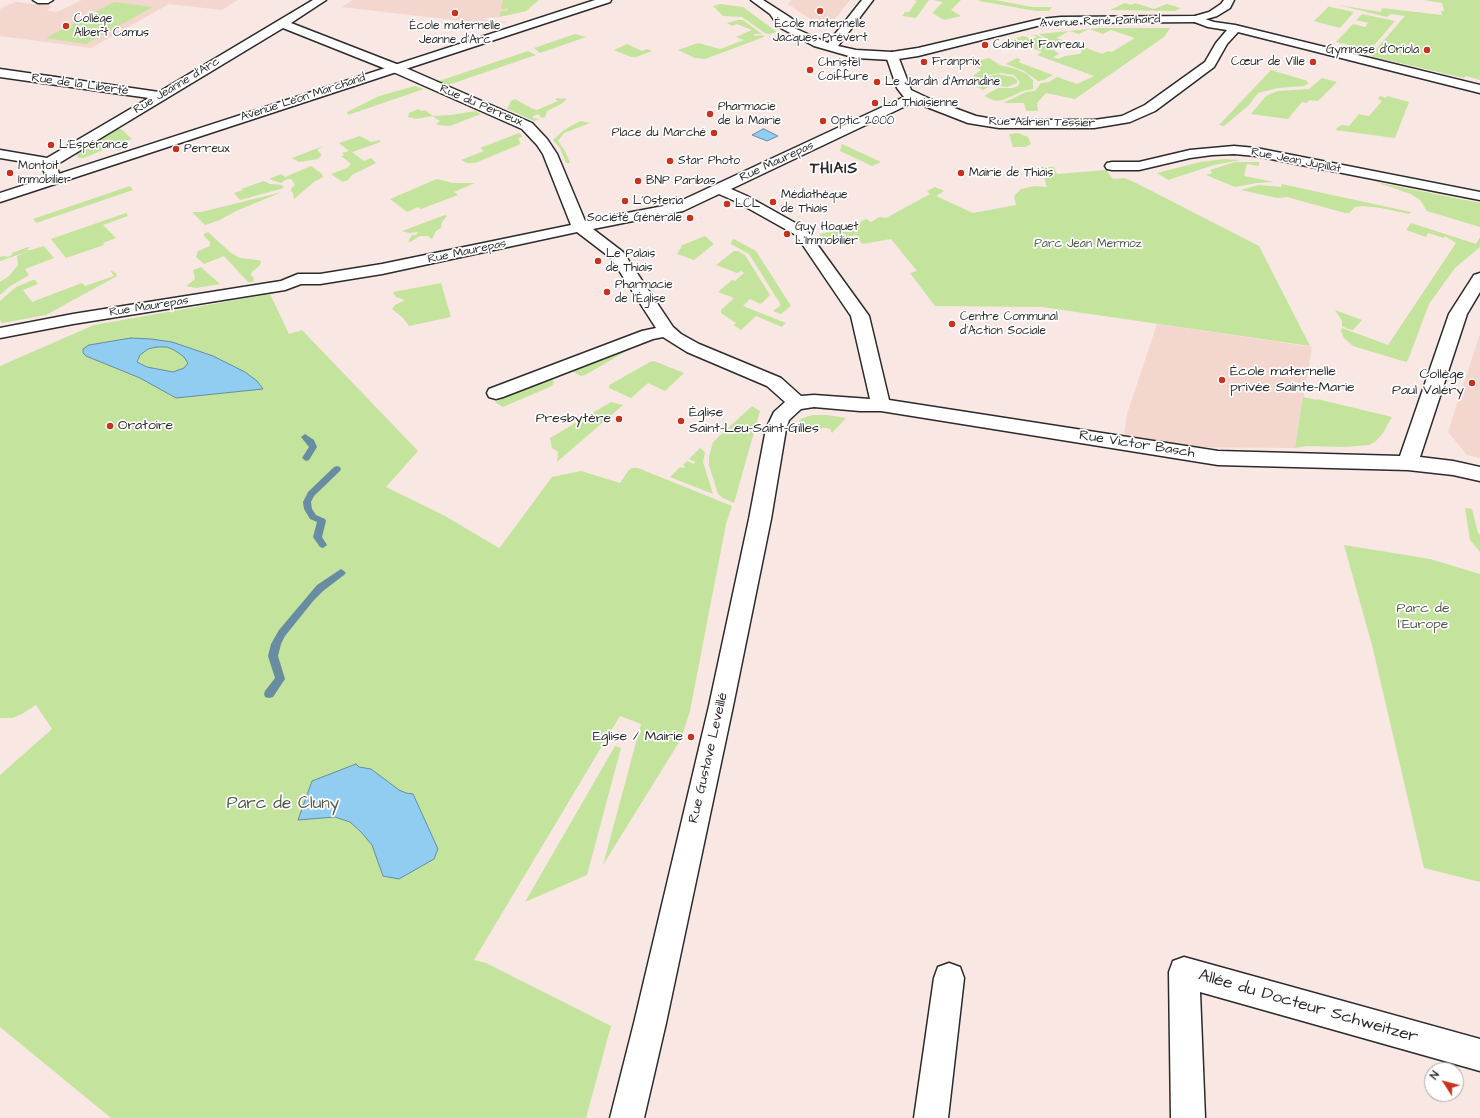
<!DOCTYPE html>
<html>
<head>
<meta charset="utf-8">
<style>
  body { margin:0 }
  #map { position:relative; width:1480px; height:1118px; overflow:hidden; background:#f8e7e2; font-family:"Architects Daughter",sans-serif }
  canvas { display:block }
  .north { position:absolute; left:1424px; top:1062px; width:40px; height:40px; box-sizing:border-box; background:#fff; border:1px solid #aaa; border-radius:50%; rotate:306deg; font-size:11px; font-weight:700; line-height:16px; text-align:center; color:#2b2b2b }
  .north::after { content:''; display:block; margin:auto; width:14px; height:18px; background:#c8321e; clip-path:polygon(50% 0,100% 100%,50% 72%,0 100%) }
</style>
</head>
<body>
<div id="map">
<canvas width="1480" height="1118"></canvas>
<div class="north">N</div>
</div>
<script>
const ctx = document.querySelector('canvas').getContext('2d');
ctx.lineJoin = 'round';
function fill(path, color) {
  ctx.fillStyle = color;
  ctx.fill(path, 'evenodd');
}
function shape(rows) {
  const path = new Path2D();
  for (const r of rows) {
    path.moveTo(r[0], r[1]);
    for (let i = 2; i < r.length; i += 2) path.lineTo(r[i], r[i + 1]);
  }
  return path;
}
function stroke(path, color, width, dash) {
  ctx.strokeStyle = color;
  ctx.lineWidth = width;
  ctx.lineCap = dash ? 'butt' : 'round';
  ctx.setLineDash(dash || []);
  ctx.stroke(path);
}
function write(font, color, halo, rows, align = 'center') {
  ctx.font = font + ' "Architects Daughter",sans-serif';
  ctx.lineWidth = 3.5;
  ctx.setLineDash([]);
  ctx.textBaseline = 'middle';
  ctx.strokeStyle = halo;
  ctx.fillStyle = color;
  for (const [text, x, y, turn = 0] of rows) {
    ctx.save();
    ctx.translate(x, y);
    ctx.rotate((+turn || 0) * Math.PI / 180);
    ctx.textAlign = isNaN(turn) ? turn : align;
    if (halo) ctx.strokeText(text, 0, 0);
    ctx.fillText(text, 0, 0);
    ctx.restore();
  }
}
fill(shape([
  [82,0,238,0,222,10,169,4,91,48,0,36,0,9,15,2,52,6,47,11,57,12],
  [353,0,539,0,526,11,499,17,483,18,483,19,507,22,498,25,341,7],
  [792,0,850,0,830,25,819,25,788,4],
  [1157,324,1312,347,1295,448,1191,447,1124,434,1127,414],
  [1480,334,1480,458,1467,455,1448,432]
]), '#f3d6ce');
fill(shape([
  [503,0,539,0,526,11,499,17,501,11,508,11,508,8,501,9],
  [914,0,929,0,916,18,902,16,905,12,909,12,917,1],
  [933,0,961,0,951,10,961,16,944,20,932,13,943,2],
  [980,0,995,0,1032,7,1052,7,1049,11,1036,11,979,1],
  [1424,0,1480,0,1480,80,1466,76,1464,78,1370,56,1405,16,1391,14,1387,17,1338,5,1381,12,1382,8,1442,15,1441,11,1444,11,1442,3],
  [114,2,153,7,86,44,46,38],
  [1125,3,1131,5,1135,3,1154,9,1167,4,1181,8,1175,11,1110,10],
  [720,4,743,7,777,32,769,34,765,33,742,17,723,16,713,6],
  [1329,6,1330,7,1354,12,1340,28,1314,21],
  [1362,14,1395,21,1370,50,1336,42,1353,24,1365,27,1368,23,1356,20],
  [738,20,743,20,762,34,754,34,754,36,763,35,764,37,705,59,695,58,678,50,698,43,720,49,744,40,736,37,752,30,737,24,732,26,727,23],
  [1099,28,1170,28,1164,37,1075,99,1046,93,1037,103,1038,111,1026,111,1024,103,1003,103,1026,92,1035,91,1041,83,1049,82,1057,77,1077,84,1094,76,1037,55,1042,52,1009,40,1023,36,1032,39,1037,37,1033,35,1037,35,1054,45,1054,50,1059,54,1053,57,1058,59,1065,56,1080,54,1082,51,1079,48,1081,46,1102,54,1108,51,1112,52,1135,38,1111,30,1103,34,1089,29,1079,34,1069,31,1057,38,1079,46,1077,47,1056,45,1039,34],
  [575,34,586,37,540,53,534,48],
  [627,44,642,51,647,49,652,51,636,57,631,57,614,50],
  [528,51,536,55,448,85,439,81],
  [989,58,1000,65,1016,69,1027,74,1033,80,1033,89,1023,91,1003,100,995,101,984,96,998,88,1013,88,1018,86,1020,82,1014,75,1001,73,988,75,984,80,973,80,974,75,981,70,970,63],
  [1017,58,1021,60,1018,62,1053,75,1044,80,1038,81,1024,71,1006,64],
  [1271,70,1308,81,1306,82,1309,83,1304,86,1278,88,1258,93,1249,105,1224,126,1219,125],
  [998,74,1013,77,1017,80,1017,83,1007,87,992,85,983,90,972,84,988,81,989,76],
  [1322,78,1337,82,1318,101,1310,100,1306,103,1302,102,1288,119,1251,114,1265,97,1270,94,1278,91,1309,89],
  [415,86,424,89,348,115,347,112,379,96],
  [1380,96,1386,98,1387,96,1409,102,1395,138,1335,130,1341,125,1349,126,1359,114,1369,116,1382,101,1378,99],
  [558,98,561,99,565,98,566,100,561,104,547,111,545,117,542,118,538,114,533,116,533,118,539,119,537,120,534,121,507,109,511,101,515,99,531,108,537,110,558,101,555,99],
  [418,109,422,111,425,110,433,116,451,115,476,111,481,114,450,126,438,125,436,124,440,121,432,116,416,119,408,117,409,113],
  [580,121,590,123,564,133,558,141,565,151,570,163,566,163,560,148,553,140,564,130],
  [117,129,121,129,132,139,83,158,79,158,76,155],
  [519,133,523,136,518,139,521,144,475,163,467,163,461,160,484,151,480,148],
  [1018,133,1028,137,1031,144,1025,147,1013,147,1009,134],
  [360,136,371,142,379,140,381,142,352,152,364,161,371,158,376,163,352,175,348,180,343,182,331,174,347,168,351,164,341,156,344,155,342,153,349,151,339,143],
  [842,144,881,162,872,166,840,151],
  [323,146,318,149,318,151,322,155,318,159,299,162,292,158],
  [1225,159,1240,160,1214,165,1168,180,1157,173,1200,162],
  [1235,162,1259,162,1259,166,1247,164,1244,176,1274,182,1257,183,1235,187,1206,175,1212,173,1210,170],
  [311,166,322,174,323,177,314,182,294,199,293,193,291,191,292,187,293,187,295,185,291,179,287,179,281,183,269,179,281,174,285,177],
  [1041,167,1054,167,1057,174,1106,170,1113,179,1125,178,1140,185,1259,246,1310,346,1042,307,935,306,910,273,917,271,891,239,862,244,856,235,824,242,819,234,851,227,866,219,871,222,879,217,886,218,930,194,927,191,935,187,944,191,936,196,973,213,1016,205,1014,196,1021,189,1035,186,1047,187],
  [437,179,453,183,475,183,454,192,458,195,421,209,418,207,407,212,390,199],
  [264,181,270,184,282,185,284,188,240,200,234,193,243,190,241,189],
  [1376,182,1480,203,1480,227,1427,211,1420,200,1411,194],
  [1282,184,1309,190,1411,212,1409,214,1381,208,1364,206,1355,207,1349,213,1345,213,1287,197,1277,198,1241,190,1259,185,1281,187],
  [130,186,133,190,36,223,33,219],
  [282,192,236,211,220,220,205,225,192,212,201,212],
  [126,213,128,216,103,225,116,238,103,243,104,245,66,258,51,239],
  [445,215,447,216,442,222,441,228,436,231,432,239,428,236,420,236,410,242,408,242,412,235,416,235,418,232,409,233,402,231],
  [1411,223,1476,244,1480,237,1480,247,1455,268,1429,304,1408,360,1406,362,1353,346,1344,338,1341,331,1342,328,1388,345,1456,243,1445,236,1444,238,1428,233,1426,237,1406,230],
  [208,232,231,253,240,258,258,260,261,261,260,265,252,272,251,275,254,278,253,282,248,282,224,256,204,264,196,257,198,251,210,246,210,242,204,236,204,234],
  [705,236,714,244,694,260,677,254,682,246,680,246],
  [734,239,756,251,791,306,781,314,773,311,781,305,749,254,731,244,732,240],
  [44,246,54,258,25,269,29,275,9,287,0,295,0,282,9,276,18,265,17,256,29,251,0,261,0,257,4,256,8,257,12,255,12,253,28,247,30,247,27,250,31,250],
  [734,251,738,251,745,255,770,295,761,304,750,299,743,306,786,323,782,327,756,316,741,330,733,325,736,323,721,313,721,310,734,298,718,292,732,280,735,281,744,273,741,271,737,273,716,265],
  [201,267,202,268,220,284,196,288,186,286,195,279,193,270],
  [110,270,116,273,117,276,46,315,2,323,0,320,0,301,16,287,33,280,35,280,38,284,23,290,32,302,82,283,85,286,114,276],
  [441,283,451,317,409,326,403,318,392,309,395,305,405,300,396,297,393,292],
  [270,294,289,334,302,330,418,451,386,487,445,516,499,548,498,550,552,477,581,471,620,483,628,471,632,468,638,468,732,506,726,524,690,711,681,739,603,865,641,724,620,716,474,960,486,963,611,1026,586,1118,111,1118,0,1027,0,775,52,729,36,705,22,714,12,718,0,718,0,366,94,325],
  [1335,310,1362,320,1353,330,1348,329,1342,326,1342,321],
  [632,345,630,349,585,375,581,376,574,372,574,368],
  [654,361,684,373,665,391,648,383,631,398,609,388,609,386,611,384,650,362],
  [545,378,552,380,554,382,552,386,503,407,495,402],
  [1303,397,1317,400,1317,399,1392,417,1383,433,1376,441,1369,445,1344,447,1307,446,1295,448],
  [611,402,623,405,557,462,558,452,552,448,550,438],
  [752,406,760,411,734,503,723,498,718,494,709,465,709,457,713,442],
  [812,415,827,415,846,418,832,433,830,429,826,428,816,428,799,432,799,431,793,430,801,419],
  [700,448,703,450,705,453,703,462,713,494,670,477,680,467,683,468,685,467,683,465,687,461,694,464,695,462,689,459],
  [1465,508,1472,509,1478,533,1480,534,1480,552,1470,540],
  [1344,545,1430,559,1480,574,1480,882,1424,868,1372,645],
  [615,746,621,748,587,875,525,902]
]), '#c4e49d');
const water = shape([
  [763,129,764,129,778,136,767,141,752,135,763,129],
  [131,338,151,339,172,342,213,356,245,372,257,381,263,389,176,398,140,378,86,356,83,353,83,349,89,345,131,338],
  [157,347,167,347,174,350,183,356,188,363,184,368,173,372,147,367,137,362,140,355,148,349,157,347],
  [356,764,359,767,371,769,399,790,406,793,413,794,438,849,434,859,399,879,383,876,372,845,361,832,350,822,335,817,298,820,312,781,356,764]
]);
fill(water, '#91cdf1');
stroke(water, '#688ca2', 1);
fill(shape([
  [305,434,314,440,317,447,309,460,306,461,302,458,309,447,301,437,305,434],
  [337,466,340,467,341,469,340,471,314,496,311,502,312,509,316,515,325,519,326,521,322,537,327,545,323,548,320,547,313,537,317,522,310,519,304,509,303,502,308,492,334,467,337,466],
  [341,569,344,571,346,573,344,575,323,591,314,600,285,636,281,644,278,656,285,679,273,697,269,698,265,697,264,694,265,691,275,678,268,656,271,644,279,630,317,585,341,569]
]), '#688ca2');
const street = shape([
  [33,0,53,0,48,3,38,3,33,0],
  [313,0,326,0,291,23,399,65,532,123,547,139,557,154,585,221,674,204,904,97,897,88,886,56,888,53,892,52,896,53,898,56,911,90,930,99,976,116,999,120,1094,120,1122,116,1145,105,1205,62,1216,43,1227,30,1208,27,1192,21,1190,19,1192,17,1196,16,1214,22,1235,25,1480,85,1480,93,1238,32,1227,44,1214,67,1155,111,1130,122,1094,128,999,128,968,123,914,102,731,189,747,196,806,229,869,316,889,400,1218,451,1400,456,1449,314,1474,275,1480,273,1480,292,1467,314,1420,457,1453,461,1480,467,1480,481,1453,475,1408,470,1218,465,881,411,860,411,814,407,801,409,789,420,786,429,771,519,733,706,666,1023,644,1118,610,1118,634,1023,709,706,749,519,766,429,774,412,785,402,767,386,687,352,663,337,653,339,503,397,496,399,489,397,487,393,489,389,642,331,656,328,611,258,577,232,382,274,320,284,301,284,285,290,73,324,0,338,0,328,73,314,281,281,298,274,320,274,382,264,571,225,543,154,537,145,522,129,391,71,283,28,56,165,61,179,59,182,54,183,49,182,42,167,36,164,0,158,0,150,47,158,149,98,0,77,0,69,159,92,313,0],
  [719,194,737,202,796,235,851,316,870,399,814,395,801,396,781,378,699,344,681,334,673,327,623,252,593,229,683,211,719,194],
  [1234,146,1256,148,1480,192,1480,200,1256,156,1234,154,1212,155,1190,158,1139,170,1112,170,1107,169,1105,166,1107,163,1112,162,1139,162,1190,150,1234,146],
  [1184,957,1480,1039,1480,1071,1200,992,1205,1118,1171,1118,1169,972,1173,961,1184,957],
  [949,963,960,967,964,978,948,1118,914,1118,934,978,938,967,949,963]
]);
const secondary = shape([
  [595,0,611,0,610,2,0,202,0,193,595,0],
  [751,0,763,0,791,18,793,20,788,23,794,28,828,43,862,0,873,0,838,46,856,50,892,52,918,48,1041,19,1061,17,1195,16,1209,12,1221,4,1224,0,1234,0,1230,8,1217,16,1196,22,1061,23,1041,25,918,56,892,60,856,58,814,46,779,27,770,14,751,0]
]);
stroke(street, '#2b2b2b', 3);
stroke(secondary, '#2b2b2b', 3);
fill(street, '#fff');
fill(secondary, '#fff');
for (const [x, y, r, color] of [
  [820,11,4,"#c8321e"],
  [455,13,4,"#c8321e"],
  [66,26,4,"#c8321e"],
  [985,45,4,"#c8321e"],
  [1427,50,4,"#c8321e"],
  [924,62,4,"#c8321e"],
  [1313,62,4,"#c8321e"],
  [810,70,4,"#c8321e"],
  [877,82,4,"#c8321e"],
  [875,103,4,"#c8321e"],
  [710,114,4,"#c8321e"],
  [823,121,4,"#c8321e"],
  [714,133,4,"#c8321e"],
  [51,145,4,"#c8321e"],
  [176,149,4,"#c8321e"],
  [670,161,4,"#c8321e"],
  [10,173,4,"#c8321e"],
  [961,173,4,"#c8321e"],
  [638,181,4,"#c8321e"],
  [625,201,4,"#c8321e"],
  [773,202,4,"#c8321e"],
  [727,204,4,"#c8321e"],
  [690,218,4,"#c8321e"],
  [787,234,4,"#c8321e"],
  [598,261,4,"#c8321e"],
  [607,292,4,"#c8321e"],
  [952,324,4,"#c8321e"],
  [1222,380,4,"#c8321e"],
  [1472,383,4,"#c8321e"],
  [619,419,4,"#c8321e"],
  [681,421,4,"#c8321e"],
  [110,426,4,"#c8321e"],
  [691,737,4,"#c8321e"]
]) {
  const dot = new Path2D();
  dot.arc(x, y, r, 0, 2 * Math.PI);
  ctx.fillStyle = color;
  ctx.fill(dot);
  stroke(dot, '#fff', 1.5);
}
write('12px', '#2b2b2b', '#fff', [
  ["Collège",74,19],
  ["Albert Camus",74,33],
  ["École maternelle",820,24,"center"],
  ["Jacques Prévert",820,38,"center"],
  ["École maternelle",455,26,"center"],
  ["Jeanne d'Arc",455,40,"center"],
  ["Cabinet Favreau",993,45],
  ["Gymnase d'Oriola",1419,50,"right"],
  ["Franprix",932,62],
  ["Cœur de Ville",1305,62,"right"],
  ["Christel",818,63],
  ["Coiffure",818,77],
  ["Le Jardin d'Amandine",885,82],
  ["La Thiaisienne",883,103],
  ["Pharmacie",718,107],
  ["de la Mairie",718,121],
  ["Optic 2000",831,121],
  ["Place du Marché",706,133,"right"],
  ["L'Espérance",59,145],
  ["Perreux",184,149],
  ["Star Photo",678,161],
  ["Montoit",18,166],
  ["Immobilier",18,180],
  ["Mairie de Thiais",969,173],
  ["BNP Paribas",646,181],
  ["Médiathèque",781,195],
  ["de Thiais",781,209],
  ["L'Osteria",633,201],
  ["LCL",735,204],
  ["Société Générale",682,218,"right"],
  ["Guy Hoquet",795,227],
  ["L'Immobilier",795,241],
  ["Le Palais",606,254],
  ["de Thiais",606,268],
  ["Pharmacie",615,285],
  ["de l'Église",615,299],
  ["Centre Communal",960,317],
  ["d'Action Sociale",960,331]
], 'left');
write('12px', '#2b2b2b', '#fff', [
  ["Avenue René Panhard",1100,22,-2],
  ["Rue de la Liberté",80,85,8],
  ["Rue Jeanne d'Arc",177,86,-31],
  ["Avenue Léon Marchand",303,98,-18],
  ["Rue du Perreux",481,106,23],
  ["Rue Adrien Tessier",1042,123,1],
  ["Rue Jean Jupillat",1296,161,11],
  ["Rue Maurepas",777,162,-25],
  ["Rue Maurepas",467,252,-12],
  ["Rue Maurepas",149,307,-9]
]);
write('12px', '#515948', '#fff', [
  ["Parc Jean Mermoz",1088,244]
]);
write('14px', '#2b2b2b', '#fff', [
  ["École maternelle",1230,372],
  ["privée Sainte-Marie",1230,388],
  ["Collège",1464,375,"right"],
  ["Paul Valéry",1464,391,"right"],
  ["Église",689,413],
  ["Saint-Leu-Saint-Gilles",689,429],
  ["Presbytère",611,419,"right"],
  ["Oratoire",118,426],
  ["Eglise / Mairie",683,737,"right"]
], 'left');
write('14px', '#2b2b2b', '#fff', [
  ["Rue Victor Basch",1137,445,9],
  ["Rue Gustave Leveillé",709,758,-77]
]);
write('14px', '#515948', '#fff', [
  ["Parc de",1423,609],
  ["l'Europe",1423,625]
]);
ctx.letterSpacing = '1px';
write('bold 15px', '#2b2b2b', '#fff', [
  ["THIAIS",834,170]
]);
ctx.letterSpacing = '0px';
write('17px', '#515948', '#fff', [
  ["Parc de Cluny",283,804]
]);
write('17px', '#2b2b2b', '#fff', [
  ["Allée du Docteur Schweitzer",1308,1007,16]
]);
</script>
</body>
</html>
